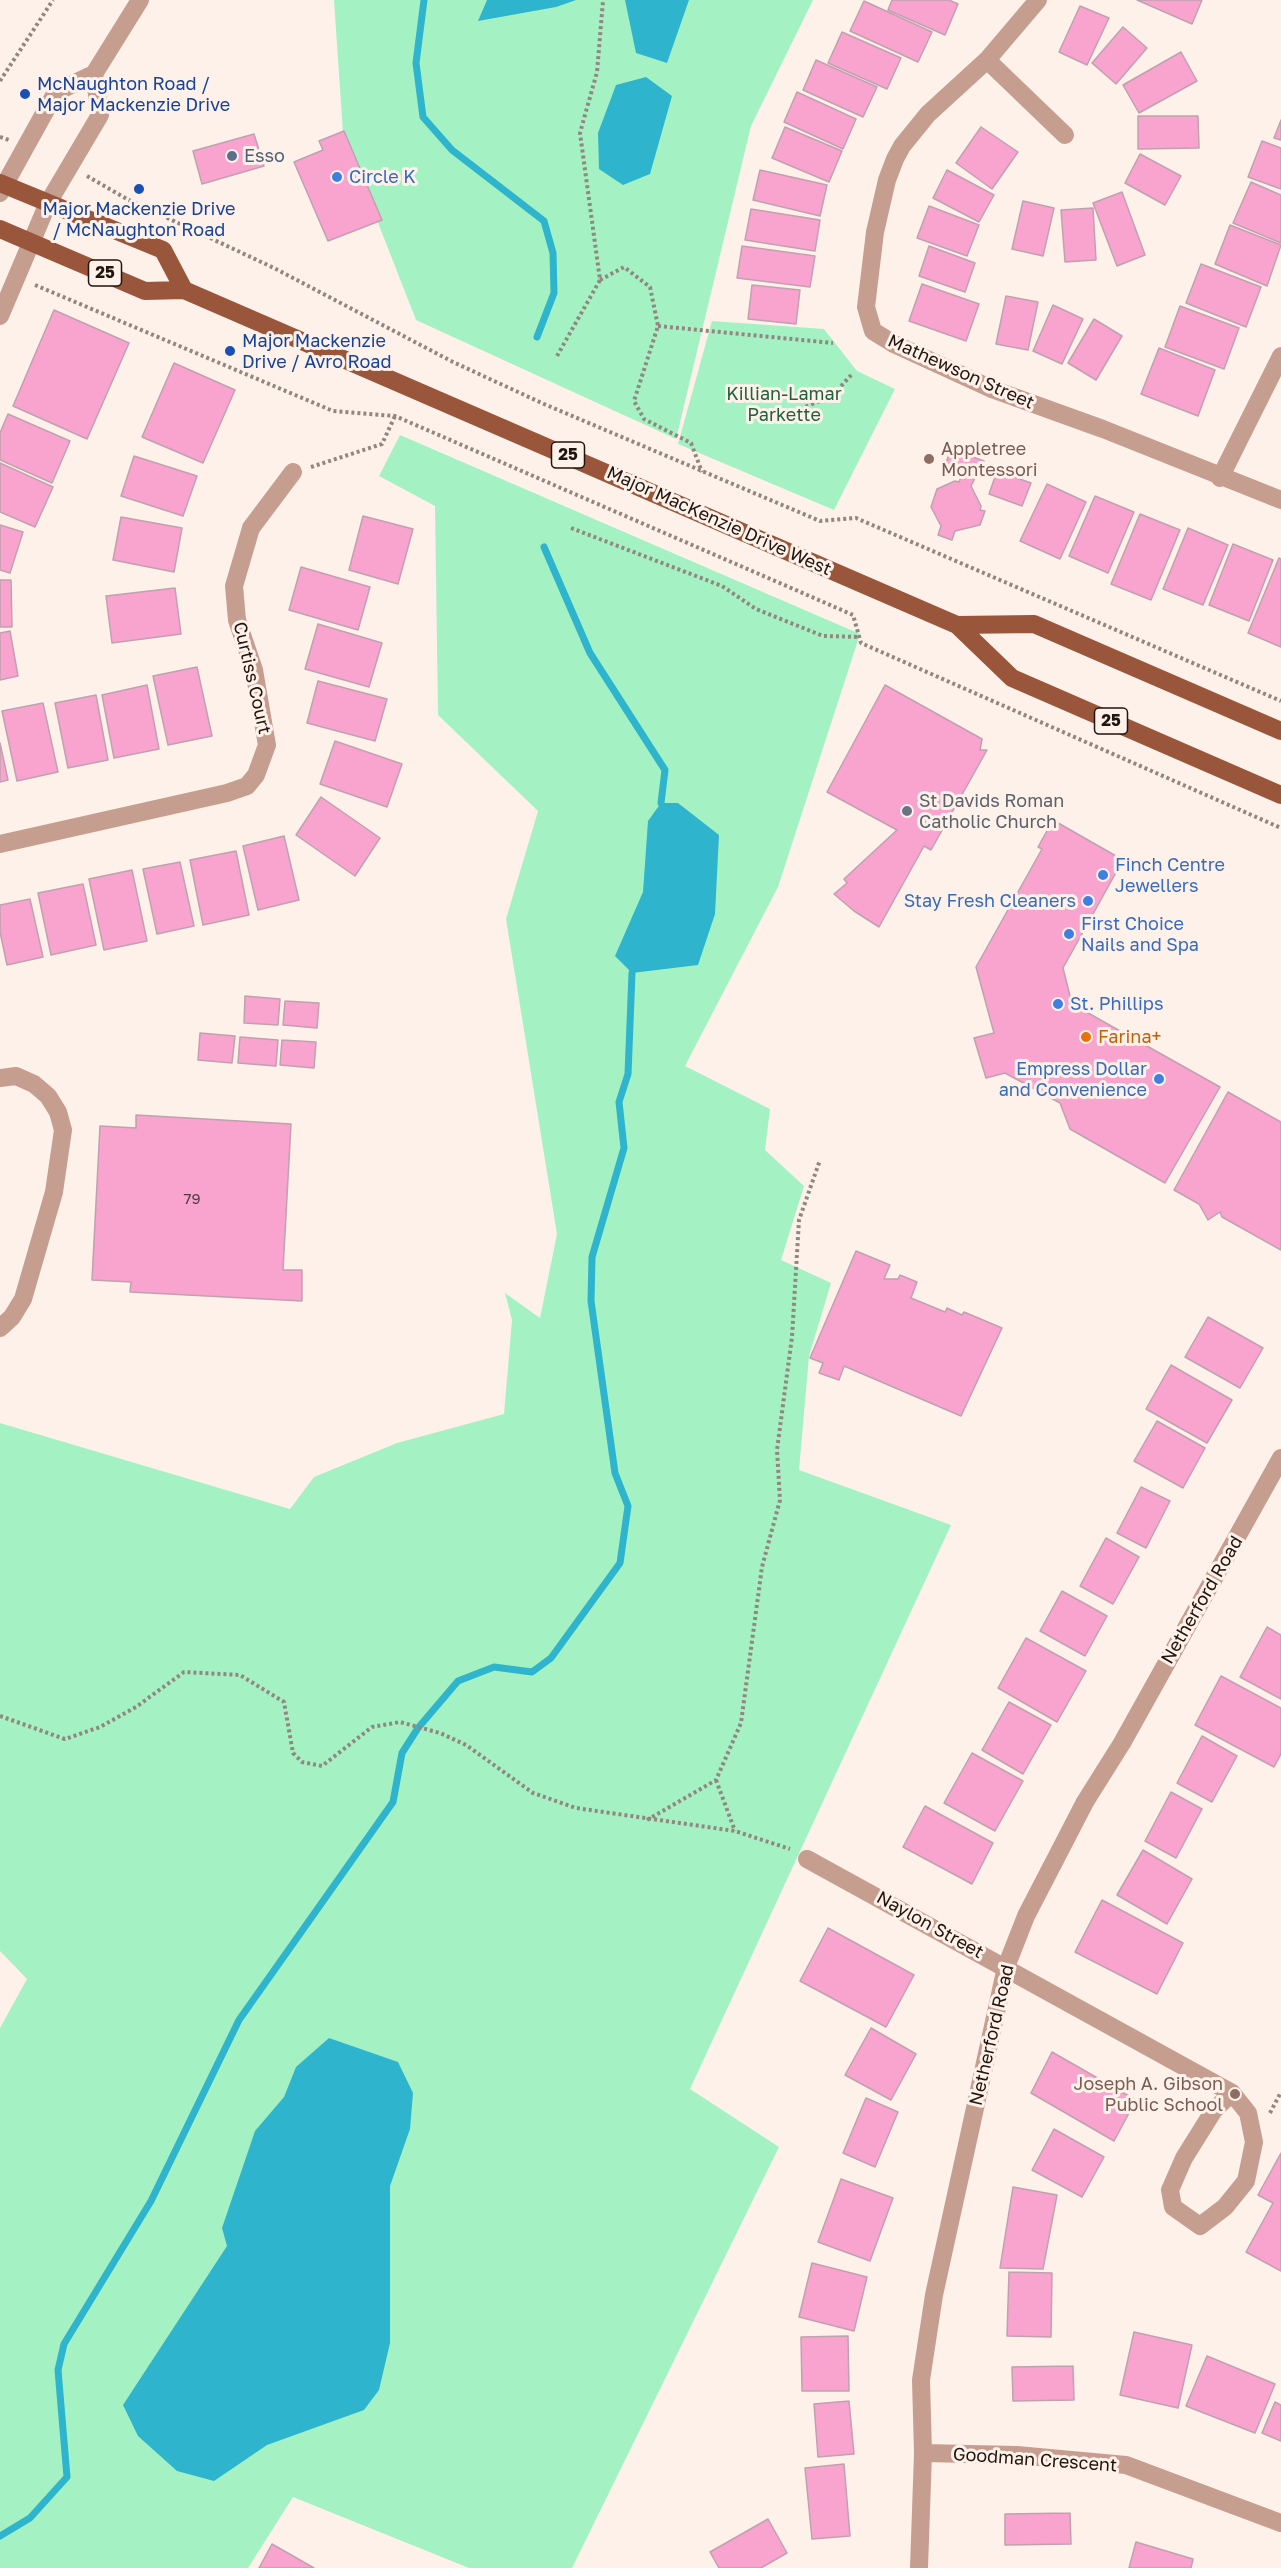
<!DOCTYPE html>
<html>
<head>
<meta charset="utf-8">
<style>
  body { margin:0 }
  canvas { display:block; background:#fdf1e9 }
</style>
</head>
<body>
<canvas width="1281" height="2568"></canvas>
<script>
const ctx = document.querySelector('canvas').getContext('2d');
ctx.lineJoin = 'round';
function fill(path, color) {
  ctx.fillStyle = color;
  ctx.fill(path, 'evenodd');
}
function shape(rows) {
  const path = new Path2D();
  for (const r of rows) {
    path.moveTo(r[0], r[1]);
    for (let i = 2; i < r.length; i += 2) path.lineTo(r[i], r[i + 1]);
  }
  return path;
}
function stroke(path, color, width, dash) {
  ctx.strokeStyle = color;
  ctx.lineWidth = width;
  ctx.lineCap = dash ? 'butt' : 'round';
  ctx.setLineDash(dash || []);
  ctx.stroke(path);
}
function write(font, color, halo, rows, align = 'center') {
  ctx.font = font + ' "Golos Text",sans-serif';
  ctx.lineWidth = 6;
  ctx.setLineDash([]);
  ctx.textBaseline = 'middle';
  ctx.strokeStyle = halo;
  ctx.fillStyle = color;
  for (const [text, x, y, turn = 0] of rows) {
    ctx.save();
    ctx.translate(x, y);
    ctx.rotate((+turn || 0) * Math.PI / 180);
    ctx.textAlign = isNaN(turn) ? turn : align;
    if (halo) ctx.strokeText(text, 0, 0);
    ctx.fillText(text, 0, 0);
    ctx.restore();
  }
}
fill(shape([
  [334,0,813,0,751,126,676,439,416,320,343,133],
  [712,321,824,329,857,371,895,389,834,510,678,444],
  [400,435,860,634,778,887,685,1066,770,1109,765,1150,804,1186,781,1260,831,1283,809,1356,799,1470,951,1525,690,2089,779,2147,572,2568,469,2568,293,2497,248,2568,0,2568,0,2028,27,1979,0,1951,0,1423,290,1509,314,1477,397,1443,504,1414,512,1320,505,1293,540,1318,557,1234,506,919,538,811,438,715,435,506,379,476]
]), '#a4f2c3');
fill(shape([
  [487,0,576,0,556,7,478,21],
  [625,0,689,0,667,63,636,53],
  [646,77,672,96,650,174,623,185,599,169,598,133,616,85],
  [661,803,678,803,719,835,715,914,698,965,632,973,615,956,643,892,648,821],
  [329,2038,398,2062,413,2093,410,2129,390,2186,390,2343,379,2390,364,2410,267,2445,214,2481,177,2471,138,2436,123,2405,227,2246,222,2228,255,2131,284,2097,296,2067]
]), '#2eb4cd');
stroke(shape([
  [424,0,416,63,423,117,452,150,544,221,553,253,554,293,537,337],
  [544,547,590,653,665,770,661,803],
  [0,2536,30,2518,67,2477,58,2370,64,2344,151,2201,239,2020,393,1802,402,1753,418,1728,458,1681,494,1667,532,1672,551,1658,620,1563,628,1506,615,1473,591,1301,592,1257,624,1148,619,1102,628,1074,632,973]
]), '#2eb4cd', 7);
const building = shape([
  [892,0,949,0,958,4,945,35,888,10,892,0],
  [1137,0,1202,0,1192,24,1137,0],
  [864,1,932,32,918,62,850,31,864,1],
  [1080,6,1109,18,1087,65,1059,52,1080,6],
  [1123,27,1147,48,1116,84,1092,63,1123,27],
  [842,32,901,58,887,89,828,63,842,32],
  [1181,52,1197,81,1139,113,1123,85,1181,52],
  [816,60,877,87,863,117,803,90,816,60],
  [797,92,856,119,843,149,784,122,797,92],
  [1138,116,1198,116,1199,148,1138,149,1138,116],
  [1281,120,1281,140,1274,138,1281,120],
  [785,127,842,151,829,182,772,158,785,127],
  [981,127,1018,152,992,189,956,163,981,127],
  [344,131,382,220,328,241,294,162,323,150,319,141,344,131],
  [254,134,264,166,202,184,193,151,254,134],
  [1262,141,1281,148,1281,189,1248,177,1262,141],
  [1140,154,1181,176,1165,205,1125,183,1140,154],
  [760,170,827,185,820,216,753,200,760,170],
  [947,170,994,195,979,222,933,198,947,170],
  [1251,182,1281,195,1281,243,1233,223,1251,182],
  [1122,192,1145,255,1117,266,1093,203,1122,192],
  [1023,201,1054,208,1043,256,1012,249,1023,201],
  [929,206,979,225,967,256,917,238,929,206],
  [1093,208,1096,260,1065,262,1061,210,1093,208],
  [751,209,820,220,815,251,745,240,751,209],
  [1230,225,1281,245,1267,286,1215,264,1230,225],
  [742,246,815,256,810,287,737,278,742,246],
  [929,246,975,263,965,292,919,276,929,246],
  [1201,264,1261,287,1246,327,1186,303,1201,264],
  [922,284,979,304,966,341,909,321,922,284],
  [752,285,800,290,796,324,748,319,752,285],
  [1006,296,1038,302,1028,350,996,344,1006,296],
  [1053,305,1083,319,1062,364,1033,351,1053,305],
  [1180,306,1239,328,1224,369,1165,347,1180,306],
  [54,310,129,343,87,439,13,406,54,310],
  [1094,319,1122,336,1096,380,1068,363,1094,319],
  [1159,348,1215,370,1198,416,1141,394,1159,348],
  [174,363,235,390,203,463,142,437,174,363],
  [8,414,70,441,52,483,0,460,0,433,8,414],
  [951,449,984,461,971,486,981,506,980,510,985,511,980,525,955,531,952,540,938,535,941,526,931,507,937,489,955,481,959,482,962,474,944,468,951,449],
  [134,456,197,476,183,516,121,496,134,456],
  [0,463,53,487,35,527,0,512,0,463],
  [997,471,1031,483,1022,506,989,494,997,471],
  [1047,484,1086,502,1060,559,1020,541,1047,484],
  [1095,496,1134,512,1108,573,1069,556,1095,496],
  [1140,514,1180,530,1151,600,1111,584,1140,514],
  [363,516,413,529,398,584,349,570,363,516],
  [121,517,182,528,174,572,113,560,121,517],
  [0,525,23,532,10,573,0,570,0,525],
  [1188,528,1228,545,1203,605,1163,589,1188,528],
  [1233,544,1273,560,1249,621,1209,605,1233,544],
  [1279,558,1281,559,1281,647,1248,633,1279,558],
  [301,567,370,587,358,630,289,610,301,567],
  [0,580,11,580,12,627,0,627,0,580],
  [175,588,181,634,112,643,106,596,175,588],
  [318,624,382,643,369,687,305,669,318,624],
  [10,631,18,676,0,680,0,633,10,631],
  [197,667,212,736,168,745,153,676,197,667],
  [318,681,387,699,375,741,307,723,318,681],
  [147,685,159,749,114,758,102,695,147,685],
  [885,685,982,739,980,750,987,750,931,850,924,846,879,927,854,911,834,894,847,883,844,879,897,830,827,792,885,685],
  [96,695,108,760,68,768,55,703,96,695],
  [43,703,58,772,17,781,2,711,43,703],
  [335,741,402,764,387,807,320,784,335,741],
  [0,743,8,780,0,782,0,743],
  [321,797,380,838,355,876,296,835,321,797],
  [1053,820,1123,860,1063,968,1072,1004,1220,1087,1165,1183,1070,1129,1060,1103,1005,1073,986,1078,974,1038,994,1033,976,967,1042,849,1038,847,1053,820],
  [284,836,299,900,258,910,243,846,284,836],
  [236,851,249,915,203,925,190,860,236,851],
  [180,862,194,926,157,934,143,869,180,862],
  [132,870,147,941,104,950,89,879,132,870],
  [83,884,96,945,51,955,38,893,83,884],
  [30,899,43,957,7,965,0,932,0,905,30,899],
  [245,996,280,999,278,1025,244,1023,245,996],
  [285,1001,319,1003,317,1028,283,1025,285,1001],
  [200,1033,235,1036,232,1063,198,1060,200,1033],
  [240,1037,278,1040,276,1066,238,1063,240,1037],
  [282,1040,316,1042,314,1068,280,1065,282,1040],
  [1228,1092,1281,1122,1281,1250,1222,1217,1220,1212,1208,1220,1199,1204,1174,1190,1228,1092],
  [136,1115,291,1124,283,1270,302,1270,302,1301,130,1292,131,1282,92,1280,100,1126,136,1128,136,1115],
  [856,1251,890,1265,884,1279,898,1279,900,1275,917,1282,911,1298,945,1312,947,1308,962,1315,964,1312,1002,1328,961,1416,844,1366,839,1380,819,1373,823,1363,810,1358,856,1251],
  [1208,1317,1263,1348,1240,1388,1185,1357,1208,1317],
  [1171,1365,1232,1400,1207,1443,1146,1409,1171,1365],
  [1157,1421,1205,1448,1183,1488,1134,1461,1157,1421],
  [1141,1487,1170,1501,1146,1548,1117,1533,1141,1487],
  [1106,1538,1139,1557,1113,1604,1080,1586,1106,1538],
  [1062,1591,1107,1616,1085,1656,1040,1631,1062,1591],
  [1267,1627,1281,1635,1281,1699,1240,1677,1267,1627],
  [1026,1638,1086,1671,1057,1722,998,1688,1026,1638],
  [1221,1676,1281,1708,1281,1754,1274,1767,1195,1725,1221,1676],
  [1009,1702,1051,1725,1023,1774,982,1750,1009,1702],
  [1202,1736,1237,1756,1212,1802,1177,1783,1202,1736],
  [972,1753,1023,1781,995,1831,944,1803,972,1753],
  [1171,1792,1202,1809,1176,1858,1145,1841,1171,1792],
  [925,1806,993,1843,972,1884,903,1847,925,1806],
  [1143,1850,1192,1879,1167,1924,1117,1895,1143,1850],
  [1102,1900,1183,1943,1157,1994,1075,1952,1102,1900],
  [828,1928,914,1975,886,2027,800,1981,828,1928],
  [871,2028,916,2054,891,2100,845,2075,871,2028],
  [1052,2052,1136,2100,1114,2141,1031,2093,1052,2052],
  [866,2098,898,2112,875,2167,843,2153,866,2098],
  [1054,2129,1104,2157,1082,2197,1032,2170,1054,2129],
  [1281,2153,1281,2271,1246,2252,1273,2203,1258,2195,1281,2153],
  [841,2179,893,2198,870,2261,818,2242,841,2179],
  [1013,2187,1057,2195,1043,2269,1000,2268,1013,2187],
  [812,2263,867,2277,854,2331,799,2317,812,2263],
  [1009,2272,1052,2273,1051,2337,1007,2336,1009,2272],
  [1134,2332,1192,2345,1178,2408,1120,2395,1134,2332],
  [848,2336,849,2391,802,2391,801,2337,848,2336],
  [1207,2356,1275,2384,1255,2433,1186,2406,1207,2356],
  [1073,2366,1074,2400,1013,2401,1012,2367,1073,2366],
  [849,2401,854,2454,818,2457,814,2404,849,2401],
  [1275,2402,1281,2405,1281,2441,1262,2433,1275,2402],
  [844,2464,850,2536,812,2539,805,2468,844,2464],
  [1070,2513,1071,2544,1005,2545,1005,2514,1070,2513],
  [768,2519,787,2553,761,2568,719,2568,710,2552,768,2519],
  [1136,2542,1193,2559,1191,2568,1129,2568,1136,2542],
  [272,2544,314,2568,259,2568,272,2544]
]);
fill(building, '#f9a3cf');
stroke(building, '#c1a1b0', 1.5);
stroke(shape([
  [0,81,53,0],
  [0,137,9,140],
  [87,176,127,199,274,268,453,362,544,404,820,521,856,518,1281,701],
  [600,280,624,267,650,287,658,326,634,401,644,419,691,443,702,472],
  [35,285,333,411,395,416,782,584,853,615,861,643,1281,828],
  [658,326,833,343],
  [557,356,600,280,580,133,597,72,603,1],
  [800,409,832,396,853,373],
  [311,467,382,444,395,416],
  [571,528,722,586,756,609,823,636,859,637],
  [0,1716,65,1739,100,1727,136,1707,184,1672,240,1675,284,1702,293,1753,302,1762,322,1766,372,1727,400,1722,440,1733,466,1745,533,1793,576,1808,735,1831,790,1849],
  [716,1780,735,1831],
  [647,1820,716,1780,741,1723,762,1567,780,1500,777,1450,792,1337,799,1220,820,1160],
  [1270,2113,1281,2092]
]), '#928780', 4, [3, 3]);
stroke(shape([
  [1038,0,987,60,928,114,902,146,895,159,887,180,875,232,866,307,873,331,894,344,992,389,1103,429,1281,500],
  [987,60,1065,135],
  [0,193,56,92,94,74,140,0],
  [0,316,48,203,100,115,94,74],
  [1220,478,1281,356],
  [0,844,227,793,247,786,256,775,267,745,254,670,237,620,234,586,251,528,293,472],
  [0,1078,16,1076,34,1084,48,1096,58,1112,63,1130,54,1192,23,1299,12,1317,0,1328],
  [807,1859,1232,2093,1248,2113,1254,2142,1246,2181,1225,2207,1200,2226,1173,2207,1170,2190,1184,2158,1214,2110,1232,2093],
  [923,2453,1017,2455,1126,2465,1281,2523],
  [919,2568,923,2453,921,2380,934,2295,1006,1967,1026,1916,1085,1802,1122,1743,1281,1458]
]), '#c69e8f', 18);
stroke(shape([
  [0,183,163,250,184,290],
  [0,229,145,291,184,290,957,625,1012,678,1281,795],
  [957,625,1034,624,1281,731]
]), '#99563b', 18);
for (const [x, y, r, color] of [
  [25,94,6,"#1a4fb4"],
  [232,156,6,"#5c6f8a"],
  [337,177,6,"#3f7fe0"],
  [139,189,6,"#1a4fb4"],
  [230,351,6,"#1a4fb4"],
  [929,459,6,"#8d6e63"],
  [907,811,6,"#6b7280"],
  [1103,875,6,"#3f7fe0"],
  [1088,901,6,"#3f7fe0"],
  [1069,934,6,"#3f7fe0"],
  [1058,1004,6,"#3f7fe0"],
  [1086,1037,6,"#e8710a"],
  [1159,1079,6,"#3f7fe0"],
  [1235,2094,6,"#8d6e63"]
]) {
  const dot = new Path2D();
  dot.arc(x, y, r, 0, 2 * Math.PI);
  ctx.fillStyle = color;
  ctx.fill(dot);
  stroke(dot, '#fdf1e9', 2);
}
write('15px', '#56393f', null, [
  ["79",192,1199]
]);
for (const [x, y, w] of [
  [105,273,33],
  [568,455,33],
  [1111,721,33]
]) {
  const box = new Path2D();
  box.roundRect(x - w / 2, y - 13, w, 26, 4.5);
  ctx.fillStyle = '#fdf1e9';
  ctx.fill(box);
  stroke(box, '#20160f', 1.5);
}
write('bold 16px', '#20160f', null, [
  ["25",105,273],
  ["25",568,455],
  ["25",1111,721]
]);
write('18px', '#164399', '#fdf1e9', [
  ["McNaughton Road /",37,84],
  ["Major Mackenzie Drive",37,105],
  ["Major Mackenzie Drive",139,209,"center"],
  ["/ McNaughton Road",139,230,"center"],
  ["Major Mackenzie",242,341],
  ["Drive / Avro Road",242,362]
], 'left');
write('18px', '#4e5e75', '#fdf1e9', [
  ["Esso",244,156]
], 'left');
write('18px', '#366cbe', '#fdf1e9', [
  ["Circle K",349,177],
  ["Finch Centre",1115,865],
  ["Jewellers",1115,886],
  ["Stay Fresh Cleaners",1076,901,"right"],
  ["First Choice",1081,924],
  ["Nails and Spa",1081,945],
  ["St. Phillips",1070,1004],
  ["Empress Dollar",1147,1069,"right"],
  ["and Convenience",1147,1090,"right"]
], 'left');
write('18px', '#20160f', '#fdf1e9', [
  ["Mathewson Street",961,372,24],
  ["Major MacKenzie Drive West",719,521,24],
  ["Curtiss Court",252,678,77],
  ["Netherford Road",1202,1600,-60],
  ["Naylon Street",930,1925,29],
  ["Netherford Road",992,2035,-77],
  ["Goodman Crescent",1035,2460,4]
]);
write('18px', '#206140', '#fdf1e9', [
  ["Killian-Lamar",784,394],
  ["Parkette",784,415]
]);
write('18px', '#785e54', '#fdf1e9', [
  ["Appletree",941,449],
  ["Montessori",941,470],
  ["Joseph A. Gibson",1223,2084,"right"],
  ["Public School",1223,2105,"right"]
], 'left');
write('18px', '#5b616d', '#fdf1e9', [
  ["St Davids Roman",919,801],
  ["Catholic Church",919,822]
], 'left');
write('18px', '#c56008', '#fdf1e9', [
  ["Farina+",1098,1037]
], 'left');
</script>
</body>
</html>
